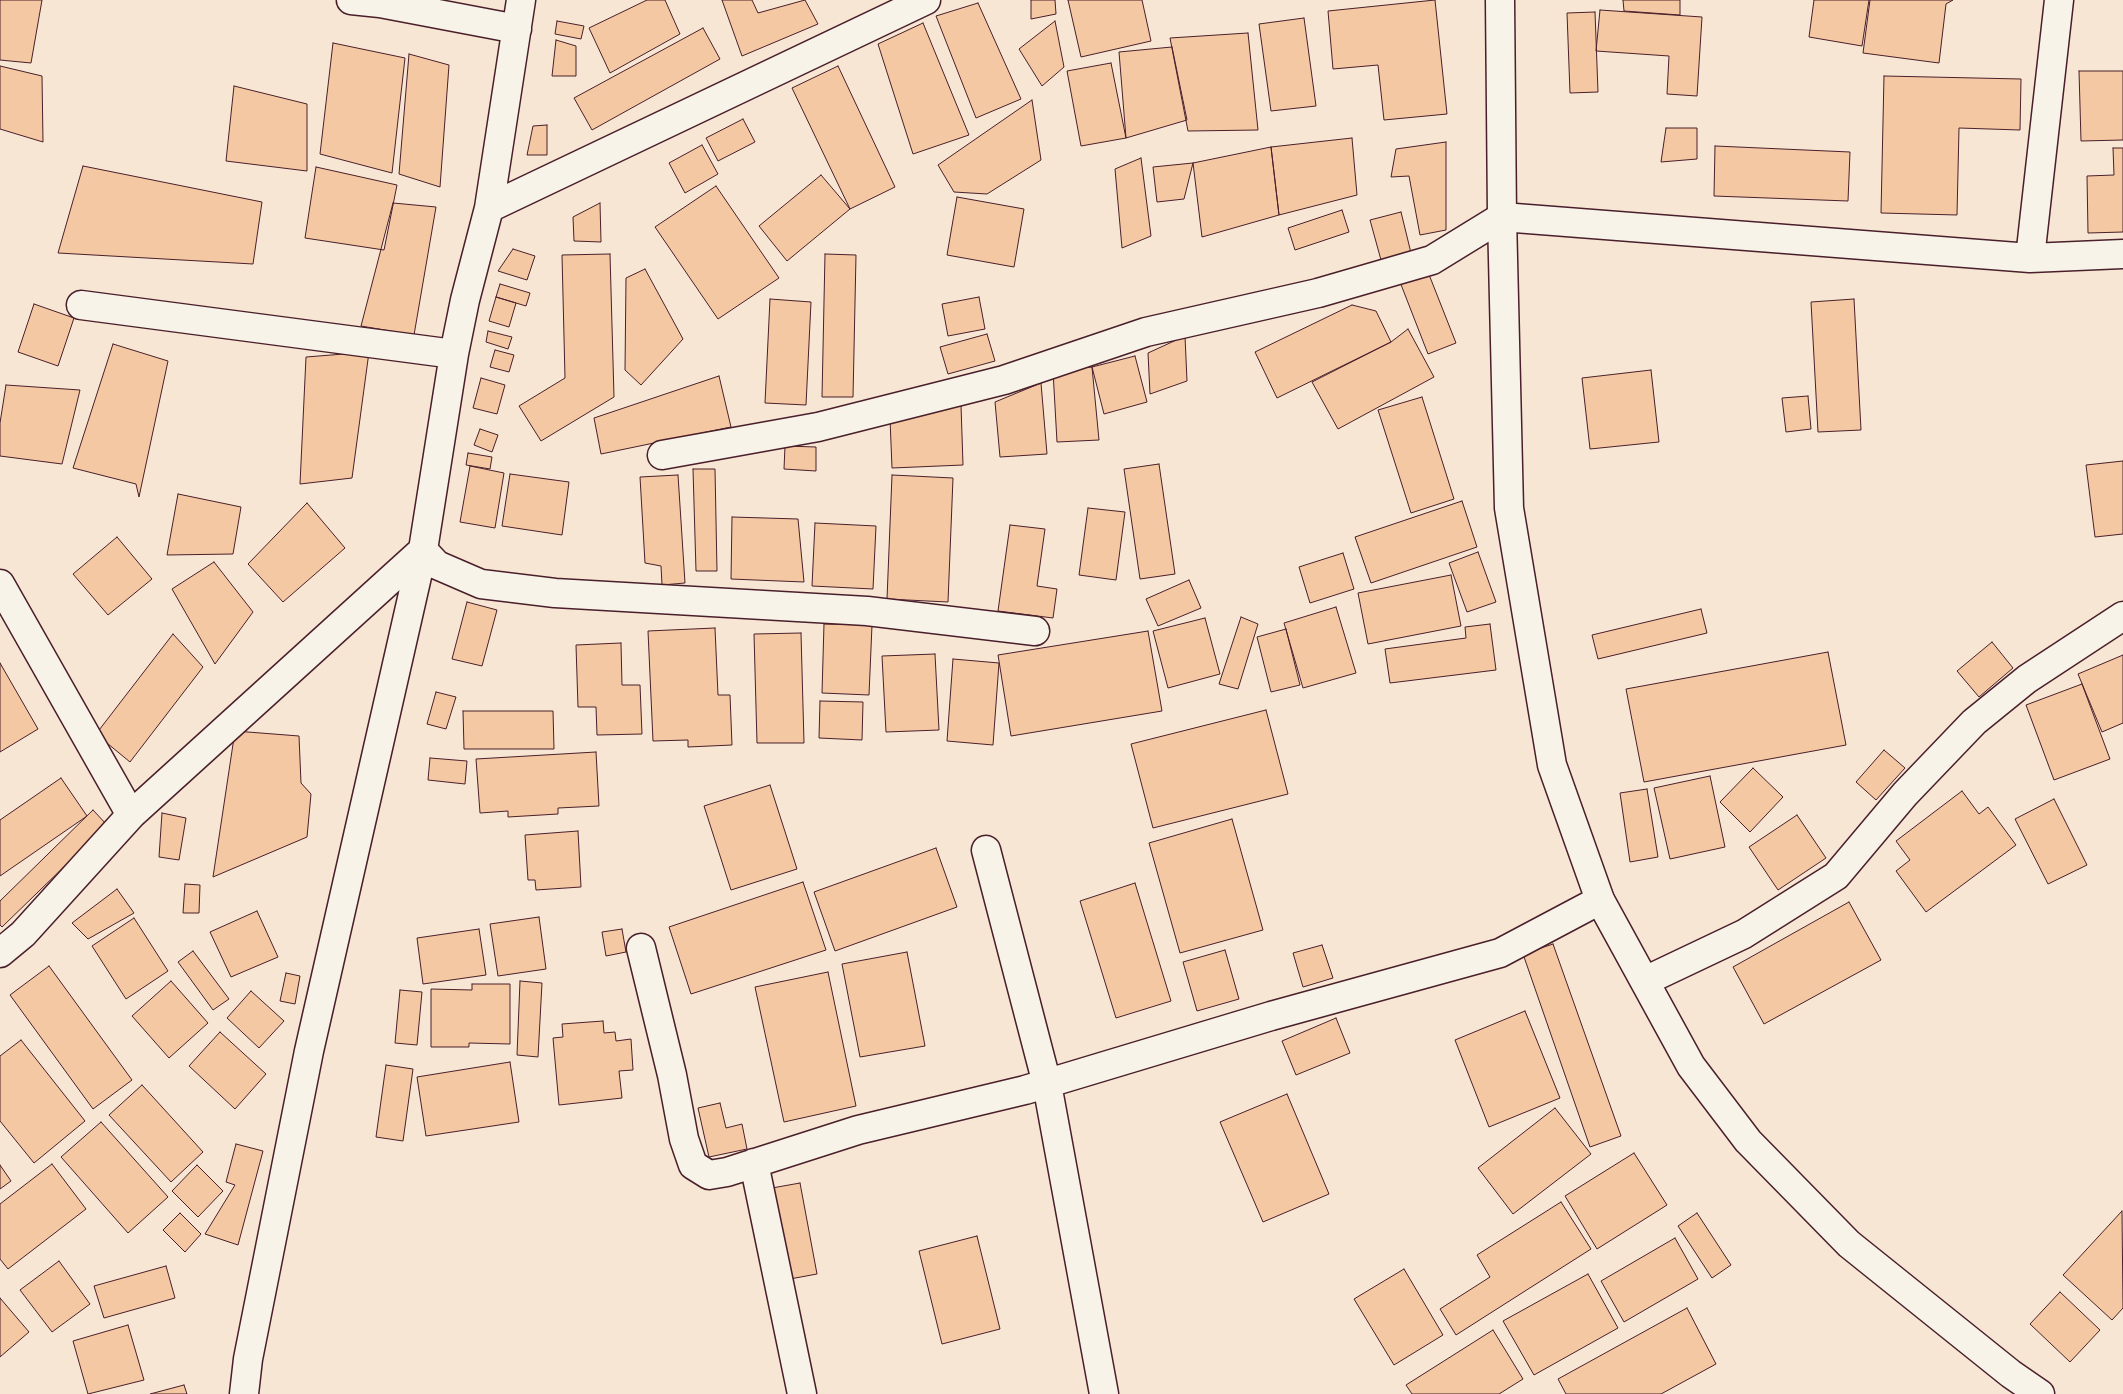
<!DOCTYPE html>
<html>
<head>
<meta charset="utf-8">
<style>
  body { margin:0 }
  canvas { display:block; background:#f6e6d3 }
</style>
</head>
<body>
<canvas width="2123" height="1394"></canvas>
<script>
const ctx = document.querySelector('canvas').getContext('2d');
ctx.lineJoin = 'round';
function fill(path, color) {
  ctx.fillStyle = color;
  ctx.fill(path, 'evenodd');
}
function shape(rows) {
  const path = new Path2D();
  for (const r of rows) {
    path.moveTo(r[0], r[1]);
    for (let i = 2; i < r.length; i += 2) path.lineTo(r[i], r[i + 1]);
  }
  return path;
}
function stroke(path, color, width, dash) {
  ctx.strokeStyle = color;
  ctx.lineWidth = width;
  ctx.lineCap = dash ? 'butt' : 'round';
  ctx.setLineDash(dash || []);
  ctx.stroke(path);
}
const building = shape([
  [0,0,42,0,31,63,0,60,0,0],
  [647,0,665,0,680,34,610,73,589,28,647,0],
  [722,0,752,0,758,13,805,0,818,24,742,56,722,0],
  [1031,0,1055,0,1056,14,1031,19,1031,0],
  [1068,0,1142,0,1151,41,1081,57,1068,0],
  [1435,0,1447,114,1384,120,1378,65,1333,69,1328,11,1435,0],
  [1623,0,1680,0,1680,15,1624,11,1623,0],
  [1814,0,1869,0,1862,46,1809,37,1814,0],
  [1870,0,1953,0,1946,4,1939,63,1863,53,1870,0],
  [978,3,1021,99,976,118,936,16,978,3],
  [1600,10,1702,17,1697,96,1667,94,1669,56,1596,51,1600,10],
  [1595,12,1598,92,1570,93,1567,13,1595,12],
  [1304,18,1316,106,1271,111,1259,24,1304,18],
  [557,21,584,26,581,39,555,34,557,21],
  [1055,21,1064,67,1042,86,1019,49,1055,21],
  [923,23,969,135,913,154,878,44,923,23],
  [703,28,720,59,592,130,574,98,703,28],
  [1248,33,1258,130,1188,131,1170,38,1248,33],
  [556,40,576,46,576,76,552,76,556,40],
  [333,43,405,58,392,173,320,154,333,43],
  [1172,47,1187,120,1126,138,1119,52,1172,47],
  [409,54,449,65,440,187,399,174,409,54],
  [1111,63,1126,138,1081,146,1067,71,1111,63],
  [0,66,42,76,43,142,0,129,0,66],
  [838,66,895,187,850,209,792,88,838,66],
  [2079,71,2123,71,2123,140,2081,141,2079,71],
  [1884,76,2021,79,2020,130,1959,128,1957,215,1881,213,1884,76],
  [234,86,307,104,307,171,226,161,234,86],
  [1032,100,1041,160,987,194,954,192,938,165,1032,100],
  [743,119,755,142,718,161,706,138,743,119],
  [547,125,547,155,527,155,533,126,547,125],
  [1666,128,1697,128,1697,159,1661,162,1666,128],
  [1352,138,1357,195,1279,215,1271,147,1352,138],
  [1446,142,1446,230,1420,235,1409,176,1391,177,1396,149,1446,142],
  [702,145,718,174,685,193,669,163,702,145],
  [1715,146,1850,152,1848,201,1714,196,1715,146],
  [1271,147,1279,215,1202,237,1193,163,1271,147],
  [2113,148,2123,148,2123,232,2088,233,2087,176,2114,175,2113,148],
  [1141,158,1151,236,1122,248,1115,169,1141,158],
  [1193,163,1184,199,1157,202,1153,167,1193,163],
  [83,166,262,202,253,264,58,253,83,166],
  [316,167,397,185,384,250,305,238,316,167],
  [821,175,850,209,787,261,759,226,821,175],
  [716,186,779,278,718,319,655,227,716,186],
  [957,197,1024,209,1014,267,947,255,957,197],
  [393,203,436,207,414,335,361,326,393,203],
  [600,203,601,242,574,241,573,217,600,203],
  [1342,210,1349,232,1295,250,1288,228,1342,210],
  [1401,212,1411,253,1381,260,1370,220,1401,212],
  [513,249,535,256,527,280,498,271,513,249],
  [610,254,614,397,541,441,519,406,565,378,562,255,610,254],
  [825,254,856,255,853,397,822,397,825,254],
  [645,269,683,339,641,385,625,370,626,278,645,269],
  [1428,272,1456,343,1428,354,1400,282,1428,272],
  [500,284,530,293,526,306,496,297,500,284],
  [496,297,516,303,509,327,489,321,496,297],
  [979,297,985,329,948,336,942,304,979,297],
  [770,299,811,302,806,405,765,403,770,299],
  [1854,299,1861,430,1818,432,1811,302,1854,299],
  [34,304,74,318,58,366,18,352,34,304],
  [1352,305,1376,311,1391,342,1277,398,1255,352,1352,305],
  [1408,329,1434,377,1338,429,1312,382,1391,342,1408,329],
  [488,331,512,337,508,349,486,342,488,331],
  [987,334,995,361,948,374,940,347,987,334],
  [1185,336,1187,381,1150,394,1148,353,1185,336],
  [113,344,168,361,139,497,136,484,73,468,113,344],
  [495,350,514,355,509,372,490,367,495,350],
  [369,352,352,478,300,484,306,357,369,352],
  [1135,356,1147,402,1104,414,1092,367,1135,356],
  [1092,367,1099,440,1057,442,1053,371,1092,367],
  [1651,370,1659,442,1590,449,1582,378,1651,370],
  [719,376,731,427,601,454,594,418,719,376],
  [481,378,505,385,497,414,473,408,481,378],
  [1041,383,1047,454,1000,457,995,402,1041,383],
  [6,385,80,390,62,464,0,456,0,423,6,385],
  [1808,396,1811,429,1786,432,1782,398,1808,396],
  [1422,397,1454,499,1411,513,1378,410,1422,397],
  [961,405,963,465,892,468,890,419,961,405],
  [480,429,498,435,492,452,474,445,480,429],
  [785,446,816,447,816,471,784,469,785,446],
  [468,453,492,457,490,469,466,465,468,453],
  [2123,461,2123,534,2095,537,2086,465,2123,461],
  [1159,464,1175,574,1140,579,1124,469,1159,464],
  [470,466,504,473,495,528,460,522,470,466],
  [693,469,715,469,717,571,696,571,693,469],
  [510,474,569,482,562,535,502,526,510,474],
  [678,475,685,583,662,585,661,566,645,563,640,477,678,475],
  [892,475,953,478,948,602,887,599,892,475],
  [178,494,241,507,233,554,167,555,178,494],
  [1462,501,1477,547,1371,583,1355,537,1462,501],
  [307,503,345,548,283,602,248,564,307,503],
  [1088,508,1125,512,1116,580,1079,575,1088,508],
  [732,517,798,519,804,582,731,579,732,517],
  [815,523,876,526,873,589,812,586,815,523],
  [1010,525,1045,529,1037,586,1057,589,1053,618,998,611,1010,525],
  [117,537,152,579,108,615,73,574,117,537],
  [1478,552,1496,602,1467,612,1449,563,1478,552],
  [1343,553,1354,589,1310,603,1299,567,1343,553],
  [214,562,253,612,215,664,172,589,214,562],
  [1451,575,1461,626,1368,644,1358,593,1451,575],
  [1189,580,1201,608,1158,626,1146,599,1189,580],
  [467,602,497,610,482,666,452,659,467,602],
  [1336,607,1356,673,1303,688,1284,623,1336,607],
  [1701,609,1707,633,1598,659,1592,635,1701,609],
  [1241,617,1258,624,1238,689,1219,684,1241,617],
  [1205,618,1220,674,1168,688,1153,631,1205,618],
  [824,624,872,625,869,695,822,693,824,624],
  [1490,624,1496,670,1390,683,1385,649,1466,638,1465,627,1490,624],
  [715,628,718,695,730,695,732,745,688,747,688,740,653,741,648,631,715,628],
  [1286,629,1300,685,1271,692,1257,637,1286,629],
  [1148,631,1162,711,1011,736,998,655,1148,631],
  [801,633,804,743,757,743,754,634,801,633],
  [173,634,203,667,130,762,96,734,173,634],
  [1992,642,2013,668,1979,697,1957,671,1992,642],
  [621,643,622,685,640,685,642,734,597,735,596,707,578,707,576,645,621,643],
  [1828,652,1846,745,1644,782,1626,689,1828,652],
  [935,654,939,730,886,732,882,656,935,654],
  [2123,655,2123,723,2102,732,2078,674,2123,655],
  [953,659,999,663,993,745,947,741,953,659],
  [0,663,38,729,0,752,0,663],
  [2082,684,2110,759,2054,780,2026,705,2082,684],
  [436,692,456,697,446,729,427,724,436,692],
  [820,701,863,702,862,740,819,738,820,701],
  [1266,710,1288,794,1153,828,1131,744,1266,710],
  [463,711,553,711,554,749,464,749,463,711],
  [235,731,299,736,301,783,311,794,307,837,213,877,235,731],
  [1884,750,1905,768,1876,800,1856,782,1884,750],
  [596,752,599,806,558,808,558,814,508,817,508,811,480,813,476,759,596,752],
  [430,758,467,761,465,784,428,780,430,758],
  [1753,768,1783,797,1750,832,1720,802,1753,768],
  [1710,776,1725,847,1670,859,1654,788,1710,776],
  [61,778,87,816,0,876,0,820,61,778],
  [770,785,797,869,731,890,704,806,770,785],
  [1647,789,1658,857,1630,862,1620,793,1647,789],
  [1962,791,1979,814,1988,807,2016,845,1926,912,1896,871,1910,860,1896,841,1962,791],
  [2054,799,2087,865,2048,884,2015,819,2054,799],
  [93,810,107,825,2,927,0,925,0,901,93,810],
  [162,813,186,818,179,860,159,857,162,813],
  [1797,815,1826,858,1778,890,1749,847,1797,815],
  [1232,819,1263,930,1180,953,1149,843,1232,819],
  [578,831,581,887,536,890,535,880,528,880,525,835,578,831],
  [936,848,957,907,835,951,814,892,936,848],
  [803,882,826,950,691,994,669,927,803,882],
  [1135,883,1171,1001,1116,1018,1080,901,1135,883],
  [185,884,200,885,199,913,183,913,185,884],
  [117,889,134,913,88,939,72,923,117,889],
  [1849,902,1881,960,1764,1024,1733,967,1849,902],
  [257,911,278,957,231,977,210,932,257,911],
  [539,917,546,969,498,976,490,924,539,917],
  [134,918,168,971,126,999,92,946,134,918],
  [479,929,486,975,423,984,417,938,479,929],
  [622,929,626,952,606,956,602,932,622,929],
  [1553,944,1621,1136,1590,1147,1523,954,1553,944],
  [1322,945,1333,978,1303,987,1293,953,1322,945],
  [1225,950,1239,999,1197,1011,1183,962,1225,950],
  [193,951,229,999,213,1010,178,962,193,951],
  [907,952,925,1046,860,1057,842,964,907,952],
  [49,966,132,1080,93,1109,10,995,49,966],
  [828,972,856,1106,784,1122,755,987,828,972],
  [286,973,300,976,295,1004,280,1001,286,973],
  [171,981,208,1023,169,1058,132,1016,171,981],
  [520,981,542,983,538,1057,517,1055,520,981],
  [472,984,510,984,510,1044,469,1043,469,1047,431,1047,431,989,472,990,472,984],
  [400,990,422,992,417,1045,395,1043,400,990],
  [251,991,284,1021,259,1048,227,1018,251,991],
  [1525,1011,1560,1098,1489,1127,1455,1040,1525,1011],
  [1336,1018,1350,1053,1296,1075,1282,1041,1336,1018],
  [603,1021,604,1033,615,1032,616,1041,631,1039,633,1070,619,1071,622,1098,559,1105,553,1038,563,1037,562,1024,603,1021],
  [220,1032,266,1074,235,1109,189,1066,220,1032],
  [21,1040,85,1121,34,1163,0,1121,0,1056,21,1040],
  [510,1062,519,1122,426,1136,417,1077,510,1062],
  [386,1065,413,1069,403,1141,376,1137,386,1065],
  [142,1085,203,1152,171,1182,109,1115,142,1085],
  [1287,1094,1329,1194,1263,1222,1220,1122,1287,1094],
  [720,1103,726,1128,742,1124,747,1149,709,1157,698,1108,720,1103],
  [1555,1108,1591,1154,1513,1214,1478,1168,1555,1108],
  [101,1122,168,1197,128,1233,61,1157,101,1122],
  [236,1144,263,1151,238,1245,205,1234,235,1185,226,1182,236,1144],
  [1634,1153,1667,1205,1597,1249,1565,1196,1634,1153],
  [52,1164,86,1209,8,1269,0,1259,0,1204,52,1164],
  [0,1165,11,1181,0,1189,0,1165],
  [197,1165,223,1191,198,1217,172,1191,197,1165],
  [800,1183,817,1274,779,1281,761,1190,800,1183],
  [1561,1202,1591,1249,1456,1335,1440,1309,1490,1277,1477,1255,1561,1202],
  [2122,1211,2123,1308,2112,1320,2063,1275,2122,1211],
  [180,1213,201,1234,185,1252,163,1230,180,1213],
  [1697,1213,1731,1265,1712,1278,1678,1226,1697,1213],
  [977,1236,1000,1329,942,1344,919,1251,977,1236],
  [1675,1238,1698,1279,1624,1322,1601,1281,1675,1238],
  [59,1261,90,1304,52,1332,20,1290,59,1261],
  [166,1266,175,1298,104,1318,94,1286,166,1266],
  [1404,1269,1443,1335,1394,1365,1354,1299,1404,1269],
  [1588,1274,1618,1328,1534,1375,1503,1321,1588,1274],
  [2060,1292,2100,1330,2070,1362,2030,1324,2060,1292],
  [0,1298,29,1332,0,1357,0,1298],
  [1687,1308,1716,1364,1661,1394,1566,1394,1558,1379,1687,1308],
  [128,1325,144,1380,88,1394,73,1341,128,1325],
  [1493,1330,1523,1379,1499,1394,1412,1394,1406,1385,1493,1330],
  [184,1385,187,1394,150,1394,184,1385]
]);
fill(building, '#f3c8a2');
stroke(building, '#4a1f2b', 1);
const street = shape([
  [351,0,380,3,517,29],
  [489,208,926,0],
  [2030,258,2059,0],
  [81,305,454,354],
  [662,455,818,427,1004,380,1146,332,1318,293,1432,260,1502,217,2030,258,2123,254],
  [423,550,437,565,481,584,555,593,867,611,1035,631],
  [0,584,131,815],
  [986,850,1047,1084,1104,1394],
  [641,948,672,1075,684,1139,693,1165,709,1175,727,1172,858,1130,1025,1090,1271,1016,1500,953,1600,900],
  [0,953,23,934,131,815,423,550],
  [1645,981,1744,934,1836,876,1905,794,1974,722,2027,679,2123,616],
  [754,1163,802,1394],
  [244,1394,248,1359,309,1051,423,550,454,354,465,300,489,208,521,0]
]);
const secondary = shape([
  [1500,0,1502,217,1509,508,1552,765,1600,900,1691,1066,1748,1141,1849,1244,2011,1374,2040,1394]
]);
stroke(street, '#4a1f2b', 31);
stroke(secondary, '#4a1f2b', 31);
stroke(street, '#f7f3e8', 28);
stroke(secondary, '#f7f3e8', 28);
</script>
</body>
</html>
